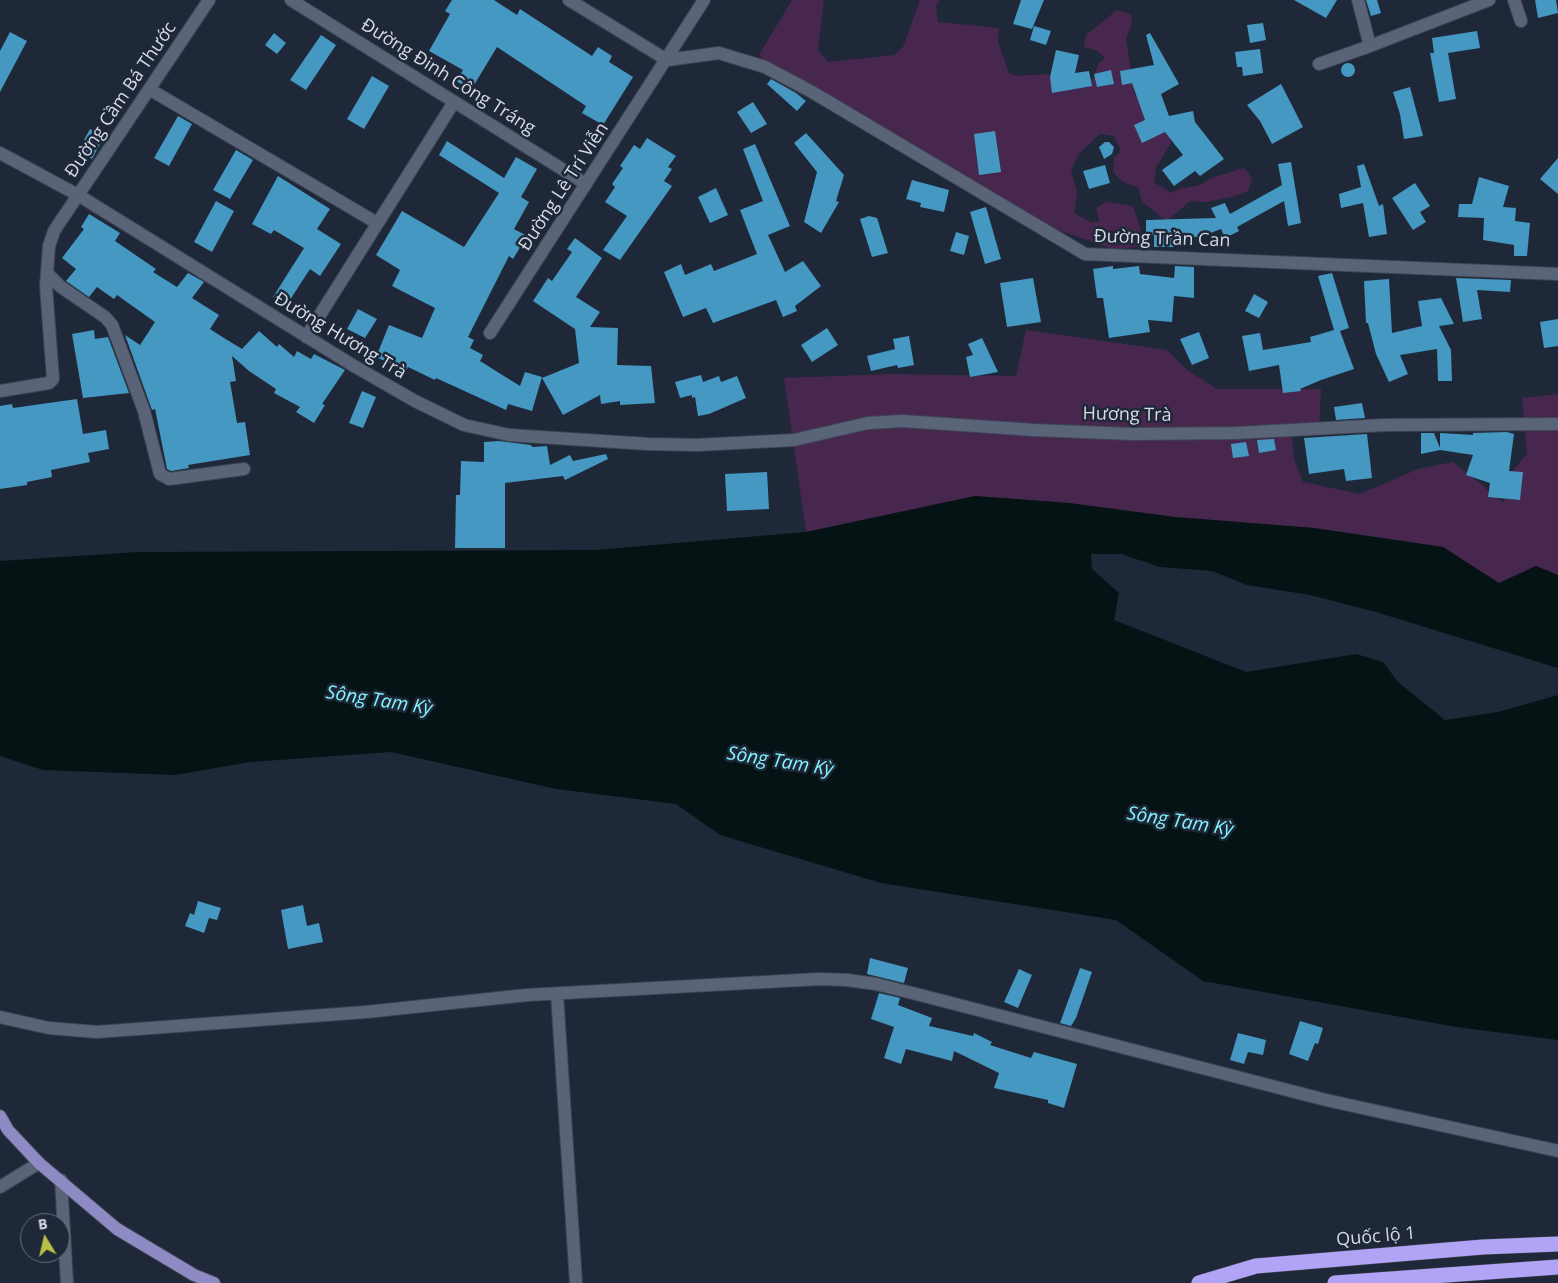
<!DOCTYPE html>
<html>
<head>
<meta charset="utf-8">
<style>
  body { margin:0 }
  #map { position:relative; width:1558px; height:1283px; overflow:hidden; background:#1f2839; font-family:"Open Sans",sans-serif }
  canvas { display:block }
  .north { position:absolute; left:20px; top:1213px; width:50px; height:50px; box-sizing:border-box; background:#1f2839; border:1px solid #68707e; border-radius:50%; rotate:351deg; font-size:14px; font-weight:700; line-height:20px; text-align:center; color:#d5dbe6 }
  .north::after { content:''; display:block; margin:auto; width:18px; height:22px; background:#b9c046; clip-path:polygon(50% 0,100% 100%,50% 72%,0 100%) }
</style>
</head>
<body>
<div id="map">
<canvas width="1558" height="1283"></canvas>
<div class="north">B</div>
</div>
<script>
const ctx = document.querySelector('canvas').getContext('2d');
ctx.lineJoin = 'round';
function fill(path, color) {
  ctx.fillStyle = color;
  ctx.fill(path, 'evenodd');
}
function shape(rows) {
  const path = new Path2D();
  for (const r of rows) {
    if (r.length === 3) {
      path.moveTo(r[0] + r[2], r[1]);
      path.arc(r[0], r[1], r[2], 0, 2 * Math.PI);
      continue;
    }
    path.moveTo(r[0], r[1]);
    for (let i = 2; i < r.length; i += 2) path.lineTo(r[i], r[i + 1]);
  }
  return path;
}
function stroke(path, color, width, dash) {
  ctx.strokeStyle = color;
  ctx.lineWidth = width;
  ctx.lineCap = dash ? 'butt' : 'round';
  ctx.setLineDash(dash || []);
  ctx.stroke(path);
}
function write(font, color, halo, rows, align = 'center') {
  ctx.font = font + ' "Open Sans",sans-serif';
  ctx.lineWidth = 5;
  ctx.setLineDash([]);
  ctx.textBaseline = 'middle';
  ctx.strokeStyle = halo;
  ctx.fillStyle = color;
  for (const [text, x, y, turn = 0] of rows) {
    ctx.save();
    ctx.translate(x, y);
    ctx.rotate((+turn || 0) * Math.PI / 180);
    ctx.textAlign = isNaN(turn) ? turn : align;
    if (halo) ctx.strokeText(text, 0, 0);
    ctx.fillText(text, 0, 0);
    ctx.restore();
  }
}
fill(shape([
  [792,0,824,0,818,50,828,62,895,55,903,47,920,0,940,0,936,6,938,22,999,28,998,42,1009,73,1016,76,1047,74,1062,85,1093,79,1099,63,1105,58,1096,50,1084,47,1086,35,1117,10,1131,14,1132,23,1126,39,1135,95,1166,110,1173,128,1170,144,1156,168,1154,182,1171,193,1179,189,1200,185,1211,178,1244,168,1252,178,1248,191,1232,197,1206,202,1190,201,1167,221,1142,202,1138,187,1123,182,1113,172,1114,158,1121,151,1114,136,1100,134,1079,154,1071,170,1077,192,1074,213,1092,223,1099,221,1096,208,1106,202,1133,206,1140,227,1140,247,1113,249,1052,228,767,63,759,55],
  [1026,330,1167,350,1187,370,1217,389,1321,389,1319,430,1292,436,1294,459,1303,482,1360,494,1418,469,1453,462,1504,503,1508,477,1527,453,1522,398,1558,394,1558,575,1536,566,1499,583,1443,547,1314,528,1175,517,1069,503,975,496,806,532,784,378,889,374,1016,376]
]), '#48274f');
fill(shape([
  [975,496,1069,503,1175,517,1314,528,1443,547,1499,583,1536,566,1558,575,1558,668,1376,612,1310,595,1247,585,1212,571,1160,567,1121,554,1091,554,1092,569,1119,593,1114,620,1246,672,1356,654,1383,662,1398,682,1445,720,1498,712,1558,695,1558,1040,1456,1027,1203,981,1116,920,881,883,720,835,676,804,556,789,391,752,250,762,175,775,43,770,0,756,0,561,138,552,595,550,806,532]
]), '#051314');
fill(shape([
  [452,0,494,0,517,15,520,9,592,56,598,47,612,56,609,62,633,77,603,125,582,113,586,106,497,47,471,90,456,81,463,70,429,51,450,14,445,11],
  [1021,0,1044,0,1032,29,1013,24],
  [1294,0,1337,0,1326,18],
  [1366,0,1377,0,1381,13,1371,16],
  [1535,0,1556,0,1558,13,1538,18],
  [1263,23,1266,40,1250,43,1247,25],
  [1034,26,1051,31,1046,45,1030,40],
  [1477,31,1480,48,1448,53,1456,99,1439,102,1430,53,1434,53,1432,38],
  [10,32,27,41,0,92,0,51],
  [274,33,286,43,277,54,265,45],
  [1150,33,1179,84,1161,94,1169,116,1193,111,1195,122,1224,159,1200,176,1195,171,1174,186,1162,170,1183,155,1165,132,1142,143,1134,125,1145,120,1132,83,1122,85,1120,71,1154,65,1146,35],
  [321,35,336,45,306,90,290,80],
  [1260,49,1263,73,1243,76,1242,67,1237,67,1235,52],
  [1056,50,1079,55,1075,73,1089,71,1092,86,1052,93,1050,77],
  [1348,70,7],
  [1111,70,1114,84,1097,87,1094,74],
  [372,76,389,86,364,129,347,119],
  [771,79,796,93,806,101,797,111,767,84],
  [1281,84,1303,127,1272,144,1260,121,1247,105],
  [1410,87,1423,136,1404,139,1400,114,1393,92],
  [753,102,767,124,751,133,737,112],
  [178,116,192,124,169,166,154,158],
  [90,129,104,137,92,159,78,151],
  [995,131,1001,172,979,175,974,134],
  [806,133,844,175,836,201,839,202,821,233,804,222,817,172,794,143],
  [647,138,676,156,668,167,672,169,664,181,672,186,620,260,603,250,627,216,605,202,615,187,612,184,623,168,620,166,634,145,640,149],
  [447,141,504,178,516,157,537,169,521,197,529,202,514,229,527,236,513,259,509,256,468,337,474,340,470,348,483,355,480,361,520,386,525,372,542,377,532,411,508,404,506,410,436,378,435,380,408,367,406,371,376,357,389,325,422,338,435,308,392,286,400,270,376,255,402,211,464,247,499,193,439,155],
  [1105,142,1109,142,1114,147,1112,154,1104,159,1099,147],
  [755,144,790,226,768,235,785,272,803,261,821,286,795,306,797,311,783,317,776,300,713,323,706,308,683,317,664,272,681,264,685,275,711,264,714,271,757,254,740,210,763,201,743,149],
  [236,150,253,160,230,199,213,190],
  [1558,158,1558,194,1540,179],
  [1291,162,1301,223,1288,226,1284,201,1237,227,1239,231,1225,238,1221,229,1200,237,1175,237,1175,247,1154,247,1154,235,1146,235,1146,220,1216,218,1211,208,1225,203,1230,214,1282,185,1278,164],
  [1364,164,1379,206,1383,204,1387,234,1369,237,1363,203,1341,208,1339,194,1361,187,1357,166],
  [1105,165,1110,183,1089,189,1083,171],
  [278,176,330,209,317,229,341,244,320,276,310,269,286,306,273,297,304,248,274,230,271,234,252,224],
  [1479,177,1509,186,1503,207,1516,208,1515,221,1530,223,1527,256,1514,256,1514,245,1483,240,1484,218,1458,217,1459,204,1472,204],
  [912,180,949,190,944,212,920,207,921,203,906,199],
  [1415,183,1430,206,1420,212,1426,222,1413,230,1392,198],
  [716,188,728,215,710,223,698,197],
  [216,201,234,211,212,252,194,242],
  [986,207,1001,259,985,264,970,212],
  [89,214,120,233,115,241,156,269,153,272,177,287,188,273,204,282,192,298,219,315,210,329,224,338,242,349,259,331,277,347,279,344,294,357,297,351,311,359,314,354,345,370,322,404,325,405,314,423,296,412,300,407,274,393,276,389,249,371,232,356,236,381,230,382,237,423,245,422,250,455,188,465,189,468,171,471,167,469,155,409,152,410,125,335,140,345,155,322,117,295,114,299,97,287,89,297,66,281,76,269,62,258,84,229,81,227],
  [869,216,877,218,888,253,872,257,860,219],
  [956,232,969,236,964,255,950,251],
  [575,238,602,258,576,297,600,312,590,327,618,328,617,365,651,366,655,403,620,405,620,401,601,404,600,395,563,415,542,378,579,363,575,329,533,301,548,278,552,281,572,252,567,249],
  [1113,266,1113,269,1139,266,1140,274,1174,278,1175,266,1194,267,1194,298,1174,296,1172,322,1148,320,1150,332,1109,338,1103,298,1097,298,1093,269],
  [1332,273,1349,328,1340,331,1354,369,1321,380,1300,389,1301,391,1283,393,1279,365,1249,371,1242,336,1260,333,1263,350,1311,342,1310,337,1334,330,1318,276],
  [1033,278,1041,322,1007,327,1000,283],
  [1456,278,1511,280,1510,292,1477,290,1482,319,1463,322],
  [1389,279,1392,333,1422,326,1418,301,1441,298,1454,324,1439,326,1451,350,1452,381,1438,381,1437,349,1400,355,1408,374,1389,382,1376,354,1368,323,1366,323,1364,281],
  [1254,294,1268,302,1259,318,1245,311],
  [358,309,377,319,365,338,347,329],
  [1558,319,1558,346,1544,348,1540,322],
  [827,328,838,345,812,362,801,345],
  [94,330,95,339,108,337,129,393,83,398,72,334],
  [1199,332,1209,358,1192,365,1180,339],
  [909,336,914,365,898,368,897,365,871,371,867,356,895,349,893,339],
  [982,338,998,372,970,377,966,357,973,355,968,344],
  [701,375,703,382,719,376,721,382,737,376,746,398,709,414,698,416,695,397,692,398,692,395,680,398,675,382],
  [362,391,376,397,363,428,349,423],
  [77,399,83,434,106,430,109,449,88,453,90,462,51,470,52,477,27,482,27,485,0,489,0,406,12,404,13,408],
  [1362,403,1365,418,1336,420,1334,407],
  [1507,432,1514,434,1509,471,1523,472,1520,500,1488,497,1490,483,1466,475,1473,455,1440,450,1421,454,1421,433,1434,433,1440,448,1440,433,1473,435,1473,433],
  [1367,434,1372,478,1346,481,1344,469,1309,474,1304,438],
  [1274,439,1276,450,1259,453,1257,440],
  [499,441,531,445,532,447,547,446,550,465,570,455,573,461,606,454,608,459,565,480,563,476,505,483,505,548,455,548,456,495,460,495,461,461,484,462,484,442],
  [1246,442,1249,456,1233,458,1231,444],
  [767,472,769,509,727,511,725,474],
  [198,901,221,908,217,920,209,918,204,933,185,926,190,913,194,915],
  [303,905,307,926,319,923,323,942,288,949,281,910],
  [870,958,908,968,904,983,867,974],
  [1080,968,1092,972,1076,1018,1071,1026,1060,1023],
  [1019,969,1032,975,1018,1008,1004,1002],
  [879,993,900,998,898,1005,932,1018,929,1026,973,1036,974,1033,992,1042,990,1045,1031,1058,1034,1052,1077,1064,1064,1108,1048,1103,1048,1100,994,1088,999,1073,954,1051,952,1061,906,1049,901,1064,884,1058,894,1027,871,1019],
  [1300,1021,1323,1028,1318,1044,1315,1043,1308,1061,1289,1054],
  [1238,1033,1266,1040,1263,1055,1248,1052,1244,1064,1230,1060]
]), '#4498c1');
const street = shape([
  [291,0,586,184],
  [569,0,667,60],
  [1358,0,1370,46,1489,0],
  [1514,0,1521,21],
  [667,60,719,53,765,67,812,92,1085,254,1558,274],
  [1319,64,1370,46],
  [149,89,377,223],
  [0,153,78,195,354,366,415,401,464,425,509,435,648,444,697,445,794,440,868,423,903,421,1034,430,1132,434,1236,433,1385,425,1558,424],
  [47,273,61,287,105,317,112,325,144,411,160,474,169,479,244,469],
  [490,333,704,0],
  [306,337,454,102],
  [0,391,49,383,53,379,46,286,49,246,54,231,209,0],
  [557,994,576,1283],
  [0,1017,49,1028,97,1032,366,1012,527,995,820,979,847,980,876,984,924,996,1326,1100,1558,1151],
  [61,1180,67,1283],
  [0,1187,39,1163]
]);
const primary = shape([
  [0,1116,8,1130,39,1163,117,1229,194,1275,214,1283]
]);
const highway = shape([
  [1199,1283,1256,1266,1483,1247,1558,1244],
  [1335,1283,1558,1267]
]);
stroke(street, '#3d4553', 14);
stroke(primary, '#3d4553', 14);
stroke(highway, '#3d4553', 16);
stroke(street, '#596478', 12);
stroke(primary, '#8e8ac3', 12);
stroke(highway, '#b1a3f5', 15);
write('18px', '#d5dbe6', '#1f2839', [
  ["Đường Đinh Công Tráng",448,77,32],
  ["Đường Cầm Bá Thước",121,100,-56],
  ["Đường Lê Trí Viễn",564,187,-57],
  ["Đường Trần Can",1162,239,2],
  ["Đường Hương Trà",340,336,31],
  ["Hương Trà",1127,415,1],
  ["Quốc lộ 1",1376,1237,-5]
]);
write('italic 19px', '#83f5fe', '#1f2839', [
  ["Sông Tam Kỳ",379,701,9],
  ["Sông Tam Kỳ",780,762,9],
  ["Sông Tam Kỳ",1180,822,9]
]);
</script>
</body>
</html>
